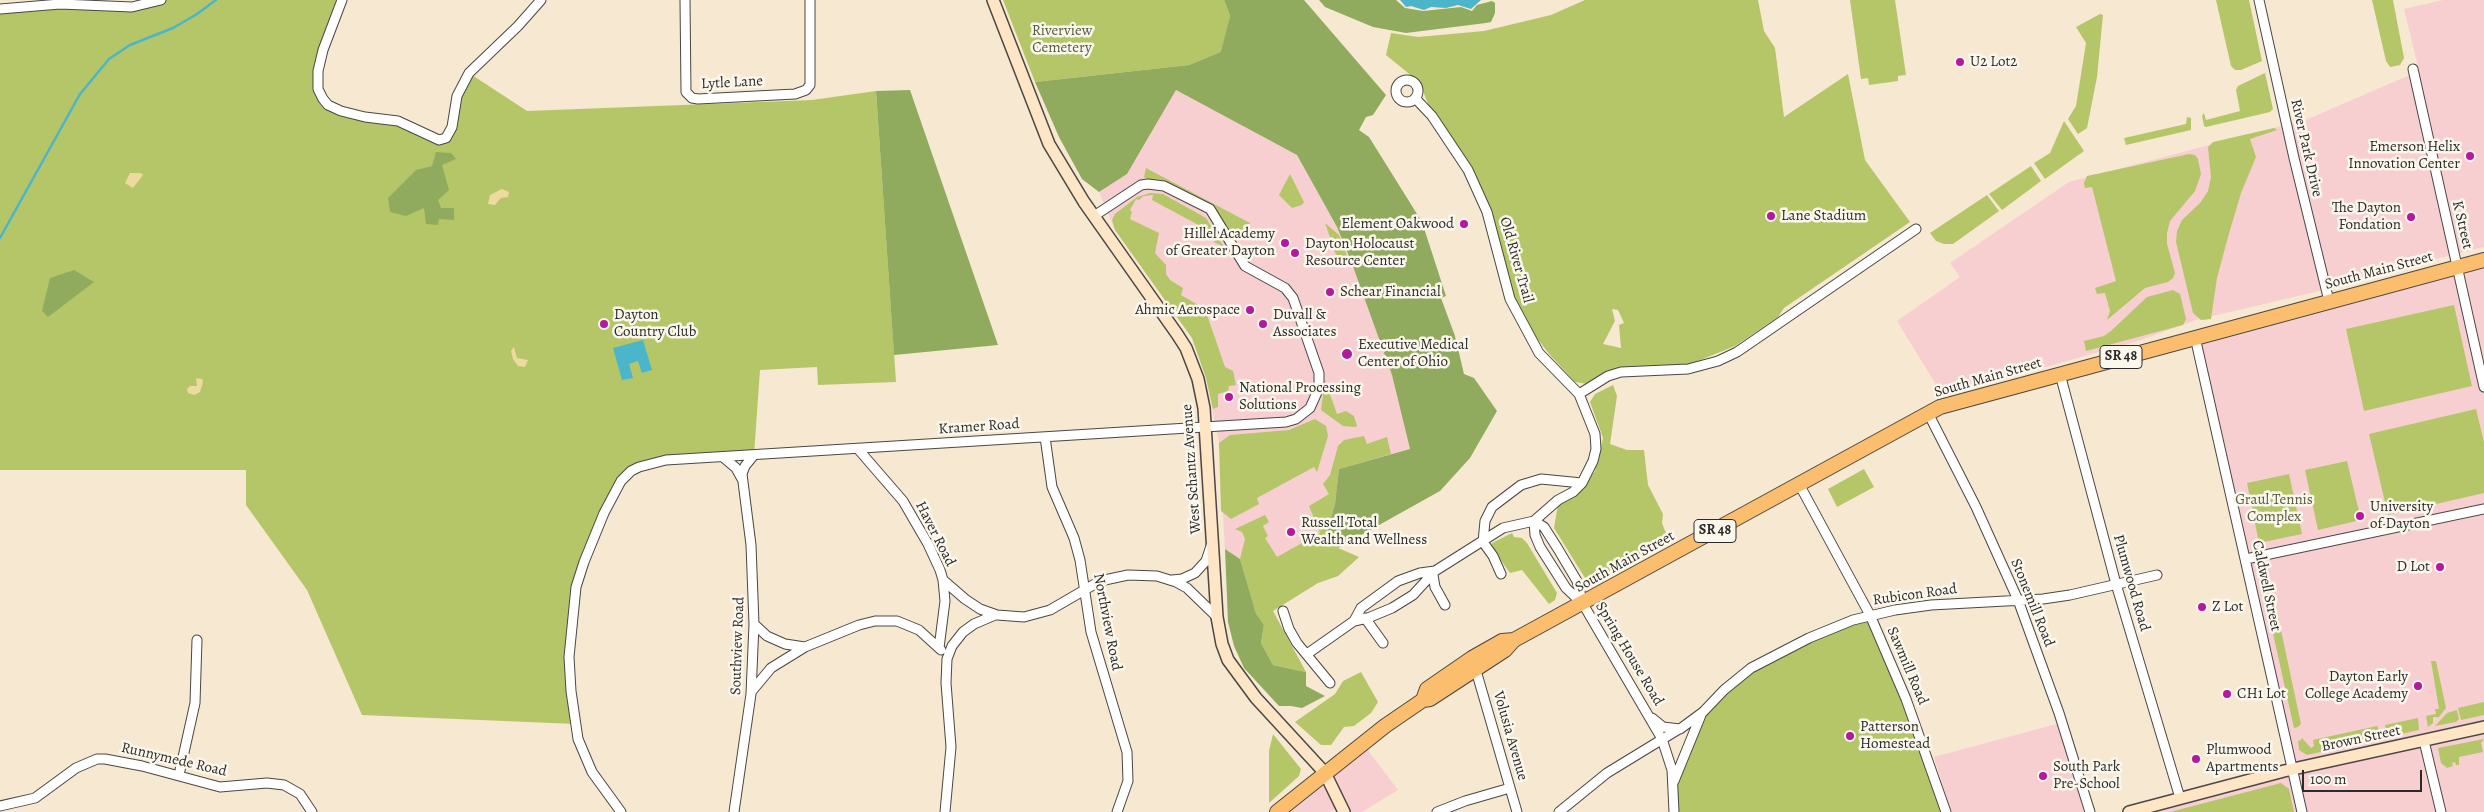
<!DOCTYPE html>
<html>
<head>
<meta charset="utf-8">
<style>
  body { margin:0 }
  #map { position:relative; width:2484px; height:812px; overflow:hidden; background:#f7e8d2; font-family:Alegreya,serif }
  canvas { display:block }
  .scale { position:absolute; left:2302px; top:770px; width:120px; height:22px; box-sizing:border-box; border:2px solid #2b2b2b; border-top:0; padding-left:6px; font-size:15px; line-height:18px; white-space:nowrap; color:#2b2b2b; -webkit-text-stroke:4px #fbf7ec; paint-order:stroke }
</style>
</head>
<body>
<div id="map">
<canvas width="2484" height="812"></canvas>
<div class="scale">100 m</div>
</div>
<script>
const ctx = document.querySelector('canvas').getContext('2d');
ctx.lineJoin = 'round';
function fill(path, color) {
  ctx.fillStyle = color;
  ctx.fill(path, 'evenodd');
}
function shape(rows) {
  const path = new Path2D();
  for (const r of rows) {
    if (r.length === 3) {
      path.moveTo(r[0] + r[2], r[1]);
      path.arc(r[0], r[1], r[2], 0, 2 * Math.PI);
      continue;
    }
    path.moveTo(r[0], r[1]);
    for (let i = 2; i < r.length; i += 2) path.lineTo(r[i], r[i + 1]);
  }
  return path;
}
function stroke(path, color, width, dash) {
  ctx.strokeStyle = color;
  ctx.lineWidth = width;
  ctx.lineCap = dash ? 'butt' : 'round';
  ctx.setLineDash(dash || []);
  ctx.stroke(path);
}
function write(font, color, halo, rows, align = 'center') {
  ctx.font = font + ' Alegreya,serif';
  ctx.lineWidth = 5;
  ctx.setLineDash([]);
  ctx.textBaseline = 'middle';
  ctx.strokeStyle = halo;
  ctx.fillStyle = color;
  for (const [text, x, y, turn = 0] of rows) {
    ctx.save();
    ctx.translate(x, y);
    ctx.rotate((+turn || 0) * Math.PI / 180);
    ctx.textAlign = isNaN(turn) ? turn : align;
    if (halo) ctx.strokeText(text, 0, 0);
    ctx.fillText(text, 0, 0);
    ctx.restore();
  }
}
fill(shape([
  [2443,0,2484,0,2484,247,2395,269,2353,283,2196,320,2138,341,1943,396,1897,321,1960,277,1950,263,2069,182,2308,119,2419,71,2404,9],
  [1176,90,1297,155,1337,227,1351,261,1392,375,1410,449,1335,504,1327,532,1338,548,1359,557,1338,576,1318,583,1289,600,1256,615,1240,559,1225,549,1219,443,1206,378,1192,338,1115,230,1099,192,1127,174],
  [2484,260,2484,812,2138,812,2293,769,2195,337],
  [2060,723,2087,812,1951,812,1934,757],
  [1367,749,1398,790,1362,812,1341,812,1339,807,1329,812,1291,812]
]), '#f7cfd1');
fill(shape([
  [161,0,342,0,318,80,329,105,389,119,443,139,454,117,469,73,527,111,812,100,876,91,896,382,818,385,817,367,760,370,754,455,666,460,625,476,584,562,570,630,575,724,362,715,307,590,246,505,246,470,0,470,0,9,109,7],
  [1003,0,1224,0,1230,16,1222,52,1189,65,1035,82],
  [1585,0,1758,0,1764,31,1775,48,1784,117,1848,74,1865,160,1910,222,1784,308,1778,317,1735,346,1693,363,1638,371,1593,385,1575,382,1550,355,1525,323,1514,297,1490,210,1430,108,1419,82,1386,55,1391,33,1418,37,1484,31,1551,15],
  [1612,309,1618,310,1624,323,1619,325,1621,348,1603,344,1615,321],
  [1850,0,1895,0,1906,75,1898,76,1898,81,1869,85,1868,78,1861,79],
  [2216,0,2249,0,2262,61,2241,70,2235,70,2231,66],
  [2372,0,2393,0,2404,58,2400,65,2390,67,2386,61],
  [2100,14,2103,15,2097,77,2087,128,2078,134,2068,119,2076,106,2086,43,2076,27],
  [2265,73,2273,109,2270,112,2206,127,2204,126,2202,116,2204,113,2206,120,2240,111,2236,90,2238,86],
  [2187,117,2191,118,2191,130,2126,145,2124,138,2186,124],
  [2064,121,2084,151,2045,179,2034,163,2050,153],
  [2274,128,2277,130,2250,139,2256,157,2241,193,2228,237,2217,278,2211,319,2201,320,2193,313,2176,242,2177,231,2182,220,2200,203,2208,191,2211,177,2208,147,2213,142],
  [2189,154,2195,155,2198,159,2201,174,2195,191,2170,221,2167,233,2167,244,2175,273,2173,278,2168,282,2145,288,2107,320,2110,311,2105,293,2097,294,2095,288,2116,281,2092,187,2085,188,2084,183,2087,176],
  [2031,166,2041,181,2002,210,1989,194],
  [1146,168,1250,223,1245,232,1241,237,1232,236,1211,206,1173,185,1161,180,1147,179,1144,177],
  [1290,174,1304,202,1302,205,1292,208,1279,195],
  [1150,193,1163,194,1206,218,1224,247,1214,242,1217,235,1152,200,1153,195,1143,196,1139,200,1136,199,1130,210,1132,212,1130,219,1159,233,1155,253,1166,265,1166,274,1170,280,1183,288,1181,295,1205,309,1225,367,1233,371,1236,385,1229,386,1228,391,1218,394,1218,407,1213,409,1206,378,1192,338,1115,230,1112,220,1115,214,1137,197],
  [1987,195,1999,211,1953,244,1944,244,1936,241,1930,233],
  [1325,223,1339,235,1348,258,1336,255],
  [2173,290,2180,294,2186,319,2183,325,2086,351,2084,341,2104,336,2111,331,2147,297],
  [2454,305,2472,386,2364,411,2346,329],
  [1325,380,1337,414,1346,411,1354,416,1357,426,1355,427,1343,426,1321,410],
  [1613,385,1617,396,1610,444,1627,450,1644,450,1648,485,1663,514,1662,523,1667,536,1674,537,1593,580,1585,578,1554,528,1558,505,1578,494,1595,471,1603,438,1590,402,1595,394],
  [2476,409,2484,442,2484,493,2388,515,2369,434],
  [1315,419,1326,426,1328,436,1317,472,1314,467,1257,498,1259,504,1231,519,1221,511,1219,443,1230,435,1289,430],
  [1364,436,1367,444,1387,437,1391,454,1339,469,1335,504,1327,532,1338,548,1359,557,1338,576,1318,583,1273,611,1306,672,1273,665,1261,643,1264,625,1256,615,1240,559,1245,539,1242,532,1235,529,1265,515,1269,522,1263,526,1268,536,1265,538,1277,557,1320,533,1309,506,1329,494,1323,484,1330,475,1338,446,1344,440],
  [2347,461,2361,520,2318,530,2305,470],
  [1864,469,1874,487,1837,507,1828,489],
  [2289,474,2302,534,2259,543,2247,483],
  [1512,533,1514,537,1522,538,1527,543,1557,593,1555,600,1549,604,1522,570,1510,573,1492,548,1492,543],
  [2260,575,2275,602,2301,724,2298,727,2294,728],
  [1870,615,1946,812,1674,812,1673,784,1703,712,1751,668],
  [2431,661,2436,661,2446,708,2439,717,2433,717,2433,723,2428,727,2426,716,2436,714,2435,709,2439,709],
  [1361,672,1378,702,1371,713,1354,726,1344,727,1331,745,1321,745,1295,722,1335,694,1343,681],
  [2484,702,2484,715,2461,720,2458,708],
  [2457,710,2459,719,2456,722,2435,726,2447,713],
  [2418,718,2419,730,2307,755,2299,750,2298,740,2300,741,2302,738,2311,748,2314,746,2313,740,2377,726,2380,732,2384,733,2386,732,2385,725],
  [1273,734,1301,769,1299,776,1269,803,1269,751],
  [2484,739,2481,743,2483,752,2459,757,2459,765,2456,765,2455,762,2452,763,2453,766,2447,768,2441,763,2438,748],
  [2281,783,2289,789,2294,812,2170,812]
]), '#b5c669');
fill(shape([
  [1224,0,1304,0,1386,95,1373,115,1366,117,1359,130,1369,137,1422,222,1446,296,1441,298,1455,336,1464,374,1474,378,1497,411,1470,458,1440,491,1338,548,1327,532,1335,504,1339,469,1410,449,1392,375,1351,261,1337,227,1297,155,1176,90,1127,174,1099,192,1082,179,1059,137,1035,82,1189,65,1221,52,1230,16],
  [1319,0,1396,0,1405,8,1423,11,1461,7,1472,11,1477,5,1492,1,1495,3,1495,13,1491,22,1486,23,1406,33,1373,27,1325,7],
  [910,90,998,345,894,355,876,91],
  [436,152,451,153,456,159,442,165,449,190,438,200,441,208,454,208,454,220,439,219,438,225,426,224,424,208,406,216,390,212,388,198,416,170,432,166],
  [74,270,94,282,48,317,42,311,50,278],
  [1225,549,1240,559,1256,614,1264,625,1261,643,1273,665,1306,672,1306,686,1325,696,1302,708,1291,706,1279,706,1244,668,1234,646,1228,622]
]), '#90ab5d');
fill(shape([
  [130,173,141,173,143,175,133,188,125,183],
  [502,189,509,192,508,197,501,198,495,205,488,204,490,195],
  [514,347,517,358,528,360,525,367,518,366,513,359,511,351],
  [196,378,202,379,203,382,200,392,194,395,188,393,187,389,190,386,197,386]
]), '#eeda9e');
fill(shape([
  [1400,0,1481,0,1471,9,1458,5,1446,8,1431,7,1424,10,1411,6,1406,7],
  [643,340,652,370,642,373,638,361,629,364,633,378,622,380,613,348]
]), '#4bb5c9');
stroke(shape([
  [0,238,80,94,109,59,130,45,173,28,197,14,216,0]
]), '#4bb5c9', 2.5);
const street = shape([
  [342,0,323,50,318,71,318,89,323,99,328,105,341,111,365,117,398,121,439,140,446,138,452,127,457,96,469,73,518,26,541,0],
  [685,0,686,92,692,98,698,99,795,94,806,90,810,85,810,0],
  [2259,0,2294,158,2329,301],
  [0,9,60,4,132,7,161,0],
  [2413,69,2484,387],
  [1407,91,11],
  [2195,337,2302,812],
  [2060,374,2116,584,2180,798],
  [1579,394,1608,376,1621,372,1688,369,1718,361,1737,352,1916,229],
  [1928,413,1976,507,2018,600,2059,713,2090,812],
  [1045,437,1052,487,1074,538,1080,560,1091,632,1127,752,1128,781,1117,812],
  [858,449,903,501,928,544,940,570,943,580,945,601,939,648],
  [723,457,736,468,742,479],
  [1799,484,1870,615,1906,699,1946,812],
  [1534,521,1544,527,1558,549,1577,581,1583,604,1662,739,1672,770,1674,812],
  [1534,521,1535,535,1540,547,1566,588,1582,603],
  [2246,559,2484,509],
  [1501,574,1493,556,1483,542,1485,521,1492,507,1521,485,1541,479,1582,483],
  [1433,575,1435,587,1445,605],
  [943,580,965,599,980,609,997,615,1024,617,1050,610,1100,581,1128,575,1157,576,1176,582,1187,588,1217,617],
  [1172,580,1182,579,1195,573,1206,561,1211,546],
  [1283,611,1289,629,1297,643,1330,683],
  [1365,618,1383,643],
  [1354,621,1368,618,1392,608,1413,595,1435,571],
  [754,624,767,636,785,644,805,647,859,625,875,621,897,621,919,630,941,650],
  [1307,654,1354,621,1361,608,1398,581,1420,573,1435,571,1503,528,1534,521,1558,500,1573,492,1582,483,1593,461,1596,449,1595,434,1579,394,1539,353,1510,299,1487,212,1468,170,1432,116,1415,98],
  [1475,667,1517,812],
  [751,692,771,668,805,647],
  [1652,718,1663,727,1680,729,1703,712,1724,690,1751,668,1809,638,1853,620,1895,610,1931,605,2043,599,2070,595,2157,575],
  [2424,741,2441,812],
  [179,775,195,703,197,640],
  [1674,781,1701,715],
  [0,806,35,798,76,768,97,759,105,759,142,766,220,787,267,783,284,785,300,794,312,812],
  [621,812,592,772,578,739,571,691,569,657,576,587,584,562,604,513,621,481,631,471,639,467,666,460,1286,422,1296,419,1310,408,1319,388,1319,373,1293,298,1285,288,1245,266,1210,209,1164,186,1148,184,1141,185,1094,216],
  [734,812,751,694,754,624,751,545,742,474,745,466,754,455],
  [945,812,951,747,946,683,947,659,952,646,963,632,974,624,995,615],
  [1437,812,1465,801,1510,788],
  [1559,812,1607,773,1679,729]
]);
const secondary = shape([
  [993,0,1049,144,1084,202,1177,334,1186,348,1198,379,1204,408,1217,617,1222,644,1228,660,1256,698,1325,773,1344,812],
  [2129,812,2284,771,2484,727]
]);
const primary = shape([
  [1423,700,1427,689,1472,658,1502,641,1514,640],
  [1277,812,1385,726,1423,700,1430,699,1505,650,1514,640,1940,407,2484,260]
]);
stroke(street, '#4a4744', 11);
stroke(secondary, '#4a4744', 14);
stroke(primary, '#4a4744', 16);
stroke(street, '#fff', 9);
stroke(secondary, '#fde5c5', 11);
stroke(primary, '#fabe6e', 14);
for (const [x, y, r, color] of [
  [1960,62,5,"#b5179e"],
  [2470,156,5,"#b5179e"],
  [1771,216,5,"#b5179e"],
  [2411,217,5,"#b5179e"],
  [1464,224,5,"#b5179e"],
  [1285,243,5,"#b5179e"],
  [1295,253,5,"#b5179e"],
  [1330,292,5,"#b5179e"],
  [1250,310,5,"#b5179e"],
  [604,324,5,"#b5179e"],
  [1263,324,5,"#b5179e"],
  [1347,354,6,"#b5179e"],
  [1229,397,5,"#b5179e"],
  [2360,516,5,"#b5179e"],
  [1291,532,5,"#b5179e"],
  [2440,567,5,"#b5179e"],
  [2202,607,5,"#b5179e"],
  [2418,686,5,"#b5179e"],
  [2227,694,5,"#b5179e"],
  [1850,736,5,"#b5179e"],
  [2196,759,5,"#b5179e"],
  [2043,776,5,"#b5179e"]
]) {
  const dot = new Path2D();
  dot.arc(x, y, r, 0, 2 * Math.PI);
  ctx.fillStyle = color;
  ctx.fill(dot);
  stroke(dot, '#fbf7ec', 2);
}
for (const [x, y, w] of [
  [2121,357,42],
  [1715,531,42]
]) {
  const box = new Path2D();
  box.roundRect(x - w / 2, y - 11.5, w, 23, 4);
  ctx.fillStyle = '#fbf7ec';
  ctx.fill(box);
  stroke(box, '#2b2b2b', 1);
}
write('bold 14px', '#2b2b2b', null, [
  ["SR 48",2121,357],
  ["SR 48",1715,531]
]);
write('15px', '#545a3e', '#fbf7ec', [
  ["Riverview",1062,31],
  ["Cemetery",1062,48],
  ["Graul Tennis",2274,500],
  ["Complex",2274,517]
]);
write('15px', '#2b2b2b', '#fbf7ec', [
  ["U2 Lot2",1970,62],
  ["Emerson Helix",2460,147,"right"],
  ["Innovation Center",2460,164,"right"],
  ["The Dayton",2401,208,"right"],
  ["Fondation",2401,225,"right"],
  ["Lane Stadium",1781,216],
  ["Element Oakwood",1454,224,"right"],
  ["Hillel Academy",1275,234,"right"],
  ["of Greater Dayton",1275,251,"right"],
  ["Dayton Holocaust",1305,244],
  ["Resource Center",1305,261],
  ["Schear Financial",1340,292],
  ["Ahmic Aerospace",1240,310,"right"],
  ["Dayton",614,315],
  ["Country Club",614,332],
  ["Duvall &",1273,315],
  ["Associates",1273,332],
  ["Executive Medical",1358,345],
  ["Center of Ohio",1358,362],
  ["National Processing",1239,388],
  ["Solutions",1239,405],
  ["University",2370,507],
  ["of Dayton",2370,524],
  ["Russell Total",1301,523],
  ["Wealth and Wellness",1301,540],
  ["D Lot",2430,567,"right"],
  ["Z Lot",2212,607],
  ["Dayton Early",2408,677,"right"],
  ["College Academy",2408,694,"right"],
  ["CH1 Lot",2237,694],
  ["Patterson",1860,727],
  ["Homestead",1860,744],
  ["Plumwood",2206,750],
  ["Apartments",2206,767],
  ["South Park",2053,767],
  ["Pre-School",2053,784]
], 'left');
write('15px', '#2b2b2b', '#fbf7ec', [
  ["Lytle Lane",732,83,-3],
  ["River Park Drive",2306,148,77],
  ["K Street",2462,225,77],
  ["Old River Trail",1516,260,74],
  ["South Main Street",2379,271,-15],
  ["South Main Street",1988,378,-16],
  ["Kramer Road",979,427,-4],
  ["West Schantz Avenue",1192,469,-94],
  ["Haver Road",935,534,63],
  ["South Main Street",1625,562,-29],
  ["Plumwood Road",2131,583,74],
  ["Caldwell Street",2266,586,78],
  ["Rubicon Road",1915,595,-8],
  ["Stonemill Road",2032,603,68],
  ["Northview Road",1107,622,79],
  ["Southview Road",738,646,-88],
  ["Spring House Road",1629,654,59],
  ["Sawmill Road",1907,666,67],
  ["Volusia Avenue",1510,736,74],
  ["Brown Street",2361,739,-12],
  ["Runnymede Road",174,760,13]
]);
</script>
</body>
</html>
